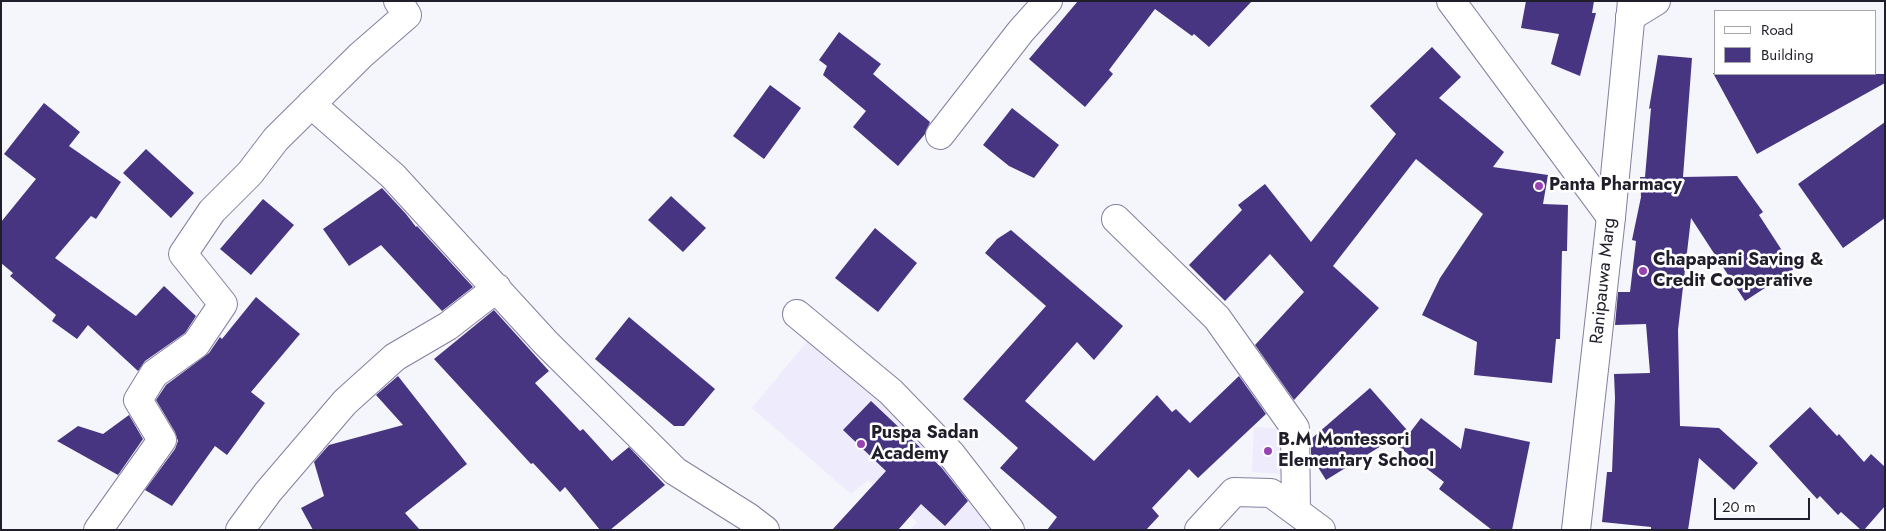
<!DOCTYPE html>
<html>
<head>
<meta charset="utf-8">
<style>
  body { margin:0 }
  #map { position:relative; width:1886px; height:531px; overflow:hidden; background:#f5f5fc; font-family:Jost,sans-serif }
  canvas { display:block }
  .frame { position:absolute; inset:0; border:2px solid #201e2b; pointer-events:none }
  .legend { position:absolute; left:1714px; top:10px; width:162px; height:65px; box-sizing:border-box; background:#fff; border:1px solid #a6a5aa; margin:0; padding:6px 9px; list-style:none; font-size:15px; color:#201e2b }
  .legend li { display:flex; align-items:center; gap:10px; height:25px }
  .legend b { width:25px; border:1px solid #a6a5aa }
  .scale { position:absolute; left:1714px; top:498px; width:96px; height:22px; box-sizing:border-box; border:2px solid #201e2b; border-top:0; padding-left:6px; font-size:15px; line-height:18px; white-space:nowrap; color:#201e2b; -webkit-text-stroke:4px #fff; paint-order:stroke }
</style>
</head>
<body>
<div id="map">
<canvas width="1886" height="531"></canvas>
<div class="frame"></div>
<ul class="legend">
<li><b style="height:6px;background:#fff"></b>Road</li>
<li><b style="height:14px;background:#483581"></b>Building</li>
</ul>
<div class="scale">20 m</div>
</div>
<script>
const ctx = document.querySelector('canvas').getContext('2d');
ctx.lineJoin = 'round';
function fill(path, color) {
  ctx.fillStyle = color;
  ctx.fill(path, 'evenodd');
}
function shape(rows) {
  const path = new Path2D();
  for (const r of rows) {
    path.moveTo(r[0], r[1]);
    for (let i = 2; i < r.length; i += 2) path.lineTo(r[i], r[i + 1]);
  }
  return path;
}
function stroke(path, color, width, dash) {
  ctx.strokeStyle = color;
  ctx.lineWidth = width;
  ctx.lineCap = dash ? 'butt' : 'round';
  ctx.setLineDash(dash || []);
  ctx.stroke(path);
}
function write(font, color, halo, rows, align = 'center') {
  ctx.font = font + ' Jost,sans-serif';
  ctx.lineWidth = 5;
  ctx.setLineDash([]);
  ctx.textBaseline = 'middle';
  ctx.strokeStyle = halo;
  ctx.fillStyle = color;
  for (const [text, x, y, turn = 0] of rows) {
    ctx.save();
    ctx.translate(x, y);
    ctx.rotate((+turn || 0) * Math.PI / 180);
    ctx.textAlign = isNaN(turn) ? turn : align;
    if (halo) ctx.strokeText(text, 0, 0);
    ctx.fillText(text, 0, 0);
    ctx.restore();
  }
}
fill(shape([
  [810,338,873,387,1001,530,909,530,917,522,868,480,851,494,752,408],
  [1254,427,1285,429,1282,474,1252,472]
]), '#edebfc');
fill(shape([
  [1078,1,1252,1,1209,47,1194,34,1192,36,1155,9,1109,70,1113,74,1085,107,1029,59],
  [1526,1,1594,1,1592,13,1596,13,1580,76,1551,64,1559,34,1521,28],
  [839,32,881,64,873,74,930,122,925,134,898,166,853,127,866,111,823,75,827,66,819,60],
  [1432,47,1461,77,1439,98,1504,152,1493,167,1548,175,1543,204,1568,205,1567,251,1562,251,1560,339,1556,339,1552,383,1474,375,1477,342,1422,315,1440,278,1483,214,1416,159,1333,266,1379,308,1294,400,1255,345,1304,292,1270,254,1225,301,1189,265,1242,210,1238,205,1265,184,1311,242,1396,134,1370,106],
  [1658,55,1692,58,1683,177,1737,176,1763,212,1759,215,1794,269,1745,301,1691,218,1678,330,1680,426,1719,428,1758,463,1734,490,1699,458,1688,530,1651,530,1651,527,1602,522,1607,472,1612,472,1615,398,1614,374,1650,373,1646,324,1615,325,1618,292,1630,292,1636,241,1632,240,1641,197,1640,177,1645,177,1651,108,1649,109],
  [1713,73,1885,74,1885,83,1757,154],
  [770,85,801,108,764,159,733,136],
  [44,103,80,132,69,146,121,182,96,219,91,216,55,258,136,316,164,286,196,316,185,333,145,361,138,371,88,325,77,339,52,321,56,315,10,276,13,273,1,263,1,222,36,179,4,154],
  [1012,108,1059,145,1034,178,1009,166,983,145],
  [1885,122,1885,218,1843,248,1798,184],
  [146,149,194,193,171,218,123,173],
  [382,188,406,214,416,227,417,226,473,287,442,311,381,245,349,266,323,229],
  [671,196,706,228,683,252,648,220],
  [263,199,294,225,251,275,220,249],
  [875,228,917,263,878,312,835,278],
  [1011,230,1123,326,1094,360,1077,342,1025,401,1094,461,1157,395,1172,412,1176,409,1190,423,1239,376,1266,414,1198,478,1189,469,1152,508,1159,516,1146,530,1047,530,1057,517,1000,468,1018,448,963,399,1046,306,985,253,997,239],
  [256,297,300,334,251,392,265,403,227,455,215,446,172,506,145,490,175,449,178,441,175,432,156,400,166,385,209,353,220,337,222,339],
  [494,310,549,371,535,383,580,431,583,429,612,461,629,447,665,485,610,530,600,530,565,487,560,492,533,463,531,464,434,359],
  [629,317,715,389,684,426,674,426,595,359],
  [398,376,467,464,405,513,420,530,313,530,301,508,324,496,314,462,329,445,403,425,376,395],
  [1370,388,1407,430,1326,480,1311,456,1311,439],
  [871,401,941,467,968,501,945,526,921,504,898,530,832,530,886,471,843,430],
  [1810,407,1837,436,1839,434,1864,462,1871,454,1885,467,1885,506,1864,530,1861,530,1841,512,1838,515,1820,496,1817,499,1769,446],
  [129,415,143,439,118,475,57,441,78,426,103,434],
  [1421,418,1461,449,1465,428,1530,442,1512,530,1492,530,1439,489,1444,482,1399,447]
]), '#483581');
const street = shape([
  [1630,17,1656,1],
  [311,104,393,176,546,343,675,471,748,517,765,530],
  [940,135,1021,31,1048,1],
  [1116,219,1217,318,1295,428,1296,511],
  [797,314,891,392,951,454,1010,530],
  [98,530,162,440,138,400,154,374,196,344,223,304,183,254,212,211,250,173,276,139,361,55,407,15,398,1],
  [240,530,268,492,345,402,395,357,448,326,497,288],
  [1199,530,1234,492,1271,493,1321,530]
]);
const secondary = shape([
  [1451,1,1611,217]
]);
const primary = shape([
  [1576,530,1611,217,1632,1]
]);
stroke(street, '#847f9f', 30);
stroke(secondary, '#847f9f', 30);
stroke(primary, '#847f9f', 30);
stroke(street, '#fff', 28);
stroke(secondary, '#fff', 28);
stroke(primary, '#fff', 28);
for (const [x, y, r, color] of [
  [1539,186,5,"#9843b1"],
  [1643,271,5,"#9843b1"],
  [861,444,5,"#9843b1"],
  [1268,451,5,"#9843b1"]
]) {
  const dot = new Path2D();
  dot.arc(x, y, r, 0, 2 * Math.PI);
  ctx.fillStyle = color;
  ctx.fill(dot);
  stroke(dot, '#fff', 2);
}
write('bold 18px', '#201e2b', '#fff', [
  ["Panta Pharmacy",1549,186],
  ["Chapapani Saving &",1653,261],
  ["Credit Cooperative",1653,282],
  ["Puspa Sadan",871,434],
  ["Academy",871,455],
  ["B.M Montessori",1278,441],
  ["Elementary School",1278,462]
], 'left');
write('18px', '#201e2b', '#fff', [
  ["Ranipauwa Marg",1604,281,-84]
]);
</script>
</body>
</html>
